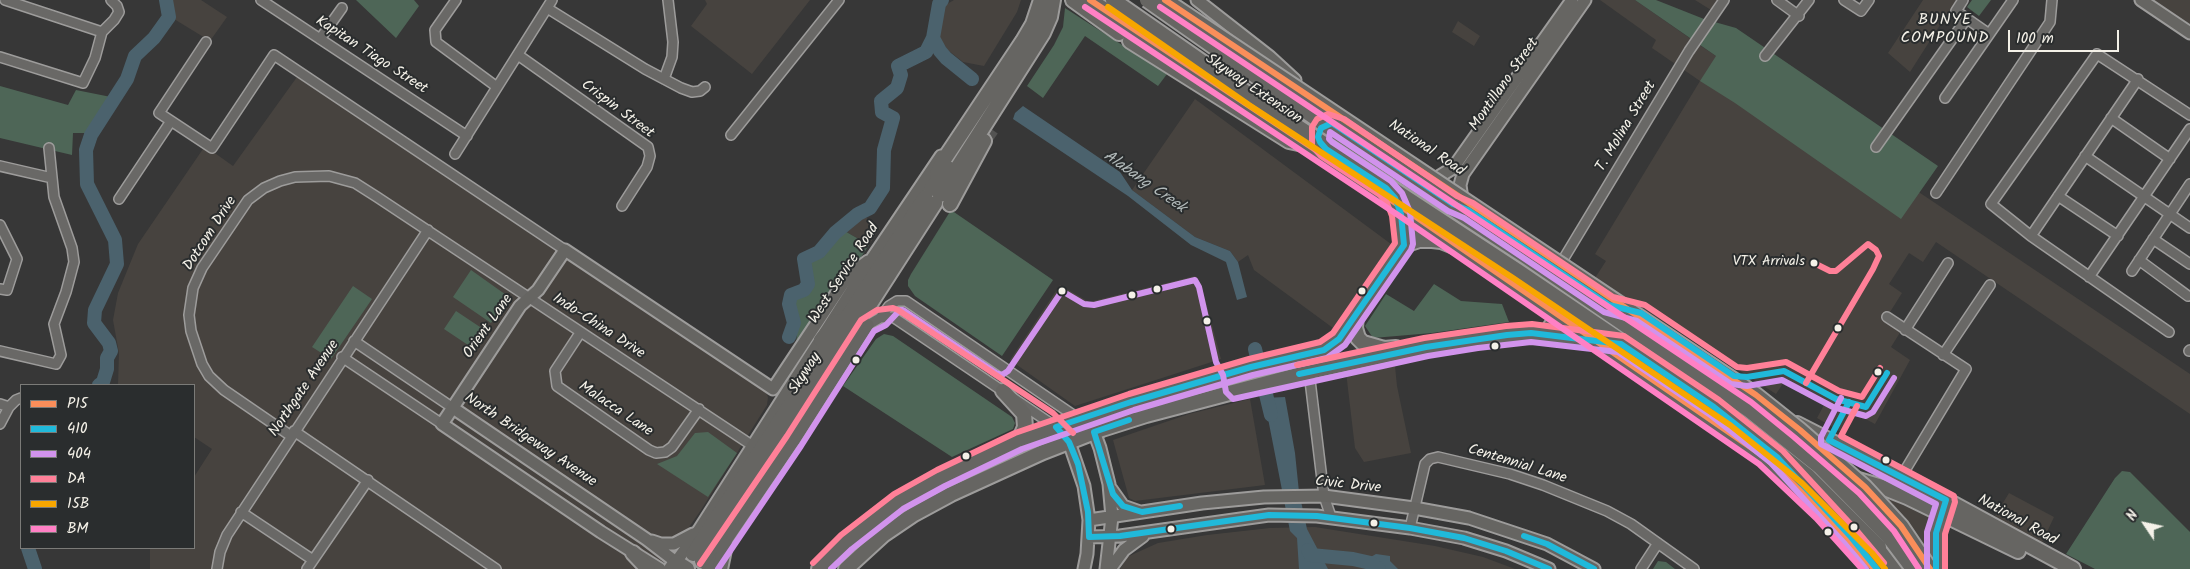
<!DOCTYPE html>
<html>
<head>
<meta charset="utf-8">
<style>
  body { margin:0 }
  #map { position:relative; width:2190px; height:569px; overflow:hidden; background:#373737; font-family:Kalam,sans-serif }
  canvas { display:block }
  .legend { position:absolute; left:20px; top:384px; width:175px; height:165px; box-sizing:border-box; background:#2a2d2e; border:1px solid #7b7b78; margin:0; padding:6px 9px; list-style:none; font-size:15px; color:#f4f1e8 }
  .legend li { display:flex; align-items:center; gap:10px; height:25px }
  .legend b { width:25px; border:1px solid #7b7b78 }
  .north { position:absolute; left:2120px; top:499px; width:50px; height:50px; -webkit-text-stroke:4px #2a2d2e; paint-order:stroke; rotate:304deg; font-size:14px; font-weight:700; line-height:20px; text-align:center; color:#f4f1e8 }
  .north::after { content:''; display:block; margin:auto; width:18px; height:22px; background:#f4f1e8; clip-path:polygon(50% 0,100% 100%,50% 72%,0 100%) }
  .scale { position:absolute; left:2008px; top:30px; width:111px; height:22px; box-sizing:border-box; border:2px solid #f4f1e8; border-top:0; padding-left:6px; font-size:15px; line-height:18px; white-space:nowrap; color:#f4f1e8; -webkit-text-stroke:4px #2a2d2e; paint-order:stroke }
</style>
</head>
<body>
<div id="map">
<canvas width="2190" height="569"></canvas>
<ul class="legend">
<li><b style="height:6px;background:#fa8e5a"></b>P15</li>
<li><b style="height:6px;background:#20b9da"></b>410</li>
<li><b style="height:6px;background:#d193ec"></b>404</li>
<li><b style="height:6px;background:#ff8098"></b>DA</li>
<li><b style="height:6px;background:#f7a600"></b>15B</li>
<li><b style="height:6px;background:#ff80c5"></b>BM</li>
</ul>
<div class="north">N</div>
<div class="scale">100 m</div>
</div>
<script>
const ctx = document.querySelector('canvas').getContext('2d');
ctx.lineJoin = 'round';
function fill(path, color) {
  ctx.fillStyle = color;
  ctx.fill(path, 'evenodd');
}
function shape(rows) {
  const path = new Path2D();
  for (const r of rows) {
    path.moveTo(r[0], r[1]);
    for (let i = 2; i < r.length; i += 2) path.lineTo(r[i], r[i + 1]);
  }
  return path;
}
function stroke(path, color, width, dash) {
  ctx.strokeStyle = color;
  ctx.lineWidth = width;
  ctx.lineCap = dash ? 'butt' : 'round';
  ctx.setLineDash(dash || []);
  ctx.stroke(path);
}
function write(font, color, halo, rows, align = 'center') {
  ctx.font = font + ' Kalam,sans-serif';
  ctx.lineWidth = 4;
  ctx.setLineDash([]);
  ctx.textBaseline = 'middle';
  ctx.strokeStyle = halo;
  ctx.fillStyle = color;
  for (const [text, x, y, turn = 0] of rows) {
    ctx.save();
    ctx.translate(x, y);
    ctx.rotate((+turn || 0) * Math.PI / 180);
    ctx.textAlign = isNaN(turn) ? turn : align;
    if (halo) ctx.strokeText(text, 0, 0);
    ctx.fillText(text, 0, 0);
    ctx.restore();
  }
}
fill(shape([
  [172,0,201,0,227,17,210,41,174,19],
  [705,0,810,0,752,74,691,26,707,4],
  [954,0,1021,0,1017,12,984,66,963,62,944,47,938,38,942,7],
  [1600,0,1635,0,1701,46,2190,374,2190,414,1936,242,1923,262,1909,253,1889,284,1902,293,1885,320,1901,331,1891,347,1910,360,1875,424,1852,412,1841,432,1817,418,1824,405,1784,382,1776,394,1595,278,1606,261,1595,254,1700,81,1652,48,1656,40],
  [1695,0,1718,0,1711,10],
  [1923,0,1959,0,1949,14,1947,14,1910,72,1888,53],
  [2155,0,2190,0,2190,27,2153,2],
  [1458,21,1480,36,1474,46,1452,32],
  [297,77,440,170,764,389,768,397,767,405,701,510,660,569,150,569,150,548,194,548,194,477,212,449,194,437,194,385,118,385,119,353,113,320,118,293,138,244,205,146,233,166],
  [1195,99,1391,244,1333,328,1254,270,1248,255,1238,262,1230,251,1195,237,1132,190],
  [864,216,880,228,869,245,843,230],
  [1195,276,1201,284,1221,359,1075,406,1010,360,1060,285,1089,302],
  [1395,366,1397,386,1411,453,1364,462,1355,448,1346,372],
  [1250,399,1265,485,1135,501,1129,498,1113,440,1189,414],
  [2009,493,2054,517,2041,545,1995,516],
  [1890,499,1933,519,1920,557,1882,511],
  [1315,527,1435,546,1483,557,1515,569,1120,569,1127,557,1158,543,1207,535,1270,528]
]), '#47433f');
fill(shape([
  [356,0,414,0,419,6,396,38],
  [1635,0,1656,0,1704,19,1736,28,1938,166,1901,219,1735,103,1700,81,1716,56],
  [1972,0,1991,0,1979,16,1967,7],
  [1065,8,1167,74,1158,86,1085,36,1043,98,1027,86,1054,45,1063,27],
  [0,86,68,105,76,90,111,97,88,133,73,133,72,155,0,138],
  [951,210,1053,280,1002,356,915,296,908,286,908,280,911,274],
  [843,230,869,245,796,357,797,325,791,299,806,291,811,283,806,259,822,253],
  [471,270,509,297,491,323,453,297],
  [1434,284,1461,301,1502,304,1509,322,1432,333,1373,338,1365,326,1386,294,1414,311],
  [353,286,372,299,331,359,312,347],
  [456,311,486,331,474,349,444,329],
  [884,334,893,336,1012,417,1015,423,1013,429,952,457,843,386,876,339],
  [708,432,737,453,708,497,657,464,677,456,695,433],
  [2122,471,2130,472,2190,532,2190,569,2095,569,2066,554,2115,478],
  [1658,561,1666,562,1675,569,1653,569]
]), '#4e6657');
fill(shape([
  [1023,106,1120,172,1132,190,1195,237,1230,251,1238,262,1247,297,1237,300,1226,262,1191,245,1128,196,1013,119,1015,113],
  [1285,397,1295,453,1299,492,1307,529,1328,569,1299,569,1297,538,1290,531,1264,398],
  [1376,554,1390,556,1390,561,1398,569,1372,569,1369,558]
]), '#4b626d');
stroke(shape([
  [933,38,940,51,946,58,972,79],
  [789,337,794,323,789,304,791,295,804,290,808,284,804,259,819,252,835,233,858,214,870,208,883,188,884,150,893,118,882,112,881,101,897,88,901,75,898,66,926,52,933,38,939,4,942,0],
  [1255,349,1271,415],
  [99,385,103,382,107,369,107,358,111,351,109,343,94,323,95,310,117,264,115,240,87,184,86,150,91,135,127,79,135,56,154,38,169,17,166,0],
  [28,548,35,569],
  [1308,550,1311,555,1353,559,1371,563,1379,569]
]), '#4b626d', 14);
stroke(shape([
  [984,141,993,128]
]), '#535352', 14, [14, 7]);
const minor = shape([
  [5,0,102,32],
  [261,0,467,136],
  [456,0,435,30,436,42,497,87],
  [1777,0,1799,16],
  [1844,0,1861,11,1869,0],
  [1963,0,1956,11,1989,34],
  [547,8,645,69,681,88,692,92,700,91,705,87],
  [102,32,114,20,119,12,117,6,111,0],
  [320,39,342,8],
  [206,42,159,113,212,148,274,55,565,250],
  [518,55,648,147,650,156,647,167,622,206],
  [1765,56,1809,0],
  [0,57,83,83,95,58,102,32],
  [664,79,672,57,673,42,668,0],
  [1945,98,2013,0],
  [2111,118,2170,159],
  [731,135,839,0],
  [1876,147,1967,18],
  [455,154,552,0],
  [2085,156,2190,228],
  [0,166,52,178],
  [1936,193,2050,22,2052,0],
  [2058,196,2118,236],
  [119,199,171,121],
  [0,225,17,259,7,290,0,289],
  [2031,236,2138,79],
  [2153,239,2190,264],
  [2139,260,2188,296],
  [1558,268,1689,51,1724,0],
  [2132,271,2190,184],
  [2089,277,2190,129],
  [1887,317,1966,369,1901,477],
  [880,318,889,306,897,301,906,301,1079,419],
  [868,325,880,318,893,317,1056,427],
  [1905,330,1948,263],
  [2169,332,2031,236,1991,204,2097,54,2190,115],
  [580,333,555,371,557,386,649,450,656,453,665,452,672,447,699,409],
  [354,341,453,408],
  [0,351,56,364,61,355,54,324,66,292,74,262,72,248,54,197,49,148],
  [2189,351,2190,350],
  [1943,355,1990,285],
  [342,357,442,424],
  [1309,372,1324,496,1331,517],
  [0,404,9,407,0,424],
  [9,407,16,400,21,398],
  [294,431,496,569],
  [291,436,224,390,209,376,202,364,191,331,189,315,193,288,202,268,248,200,264,188,280,181,295,177,329,176,355,183,377,197,753,446],
  [241,512,313,560],
  [1410,528,1425,464,1430,459,1438,457,1510,474,1543,485,1607,511,1631,524,1694,569],
  [217,569,220,552,227,535,428,230],
  [307,569,368,480],
  [1641,569,1658,543]
]);
const major = shape([
  [1197,0,1270,57,1295,80],
  [2141,0,2190,33],
  [1440,176,1453,168,1572,0],
  [1461,192,1460,185,1463,174,1585,0],
  [453,408,646,539,676,562,699,530,873,257,941,156],
  [1079,419,1094,432,1100,448,1109,484,1112,517,1106,569],
  [1056,427,1069,442,1084,486,1089,520,1087,554,1084,569],
  [1111,489,1123,506,1140,512],
  [1089,520,1202,503,1264,497,1324,496,1414,508,1469,518,1547,544,1594,569],
  [1089,537,1120,536,1269,515,1317,516,1410,528,1464,538,1506,551,1549,569],
  [652,541,661,544,674,544,693,534],
  [660,569,601,532,442,424,520,306,538,290,565,250,773,389,848,276,868,261],
  [707,569,794,441,868,325],
  [1110,569,1124,550,1143,536]
]);
const highway = shape([
  [1073,0,1119,33],
  [1130,41,1289,141,1308,145],
  [1325,148,1319,140,1320,131,1323,126,1332,123,1370,147],
  [937,174,945,158,1023,41,1033,24,1041,0],
  [931,189,948,168],
  [940,195,1043,33,1050,17,1053,0],
  [1395,199,1401,214,1404,245],
  [950,204,984,141],
  [1404,245,1419,240,1432,240,1441,241,1456,247],
  [1563,274,1746,398,1771,411],
  [1356,315,1355,328,1358,338,1363,343,1384,349,1396,348],
  [1551,326,1563,321,1562,318,1553,312],
  [821,340,837,321],
  [1003,391,1024,414,1025,427,1019,441],
  [1797,424,1946,500,2073,569],
  [1779,448,1817,468,1882,487,1907,497,2018,551],
  [1879,547,1896,569],
  [633,553,648,569],
  [693,554,925,197],
  [702,561,751,489,935,203],
  [671,569,676,562,687,569],
  [720,569,725,545],
  [819,569,846,542,898,502,941,478,1019,441,1131,402,1251,367,1324,350,1345,332,1425,214],
  [846,569,883,535,914,514,951,494,1043,452,1102,429,1146,415,1309,372,1426,347,1477,339,1531,333,1621,344],
  [1936,569,1936,533,1944,505]
]);
stroke(minor, '#9d9c9b', 12);
stroke(major, '#9d9c9b', 15);
stroke(highway, '#9d9c9b', 18);
stroke(minor, '#696866', 9);
stroke(major, '#666562', 11);
stroke(highway, '#666562', 14);
const highwayBridge = shape([
  [1090,0,1403,208,1765,457,1822,512,1874,569],
  [1113,0,1254,98,1518,271,1735,418,1808,476,1879,547],
  [1147,0,1328,127,1526,257,1750,411,1820,467,1889,537,1913,569],
  [1165,0,1756,395,1800,430,1865,487,1901,526,1930,569]
]);
stroke(highwayBridge, '#9d9c9b', 18, []);
stroke(highwayBridge, '#666562', 14);
stroke(shape([
  [1090,0,1403,208,1765,457,1822,512,1874,569],
  [1165,0,1756,395,1800,430,1865,487,1901,526,1930,569]
]), '#fa8e5a', 6);
stroke(shape([
  [1299,374,1426,347,1507,335,1531,333,1621,344,1714,407,1777,457,1851,537,1877,569],
  [1849,402,1829,440,1946,500,1936,533,1936,569],
  [1129,420,1094,432,1113,494,1123,506,1142,512,1180,506],
  [1524,536,1547,544,1594,569],
  [1549,569,1506,551,1464,538,1410,528,1317,516,1269,515,1120,536,1089,537,1088,512,1078,464,1069,442,1056,427,1131,402,1251,367,1324,350,1339,339,1404,245,1401,214,1395,198,1386,188,1326,149,1320,142,1318,137,1321,128,1332,123,1453,204,1468,210,1609,305,1641,313,1734,376,1747,377,1784,371,1836,399,1866,407,1887,373]
]), '#20b9da', 6);
stroke(shape([
  [1841,398,1821,437,1821,444,1936,504,1927,532,1927,569],
  [718,569,801,446,874,331,886,325,900,310,903,310,996,373,1002,375,1008,371,1062,291,1084,304,1094,305,1195,280,1199,287,1216,362,1223,375,1226,392,1233,399,1428,356,1478,348,1531,342,1618,352,1709,414,1771,463,1844,543,1866,569],
  [831,569,852,549,903,509,945,486,1022,449,1134,410,1253,375,1327,358,1345,345,1411,250,1413,244,1410,212,1402,193,1391,181,1332,142,1329,139,1330,132,1448,211,1464,218,1604,312,1637,321,1731,384,1747,386,1782,380,1833,407,1866,416,1873,412,1894,378]
]), '#d193ec', 6);
stroke(shape([
  [1297,365,1424,338,1506,326,1532,324,1624,336,1719,400,1783,451,1857,531,1884,563],
  [1806,383,1873,269,1879,256,1876,250,1868,244,1836,271,1830,271,1814,263],
  [1857,406,1841,436,1954,496,1955,502,1945,534,1945,569],
  [813,563,841,535,894,494,937,470,1015,433,1129,394,1249,359,1320,342,1333,333,1395,243,1392,216,1387,203,1380,195,1321,156,1312,146,1312,127,1317,119,1328,114,1344,119,1457,196,1473,203,1613,297,1645,305,1737,367,1747,368,1786,362,1839,391,1862,397,1880,368],
  [700,564,787,436,861,320,877,310,893,308,898,310,1053,413,1073,433]
]), '#ff8098', 6);
stroke(shape([
  [1108,7,1249,105,1513,278,1730,425,1802,483,1872,553,1885,569]
]), '#f7a600', 6);
stroke(shape([
  [1085,7,1398,215,1759,464,1816,518,1862,569],
  [1160,7,1751,402,1794,437,1859,493,1894,531,1919,569]
]), '#ff80c5', 6);
for (const [x, y, r, color] of [
  [1814,263,4.5,"#f4f1e8"],
  [1157,289,4.5,"#f4f1e8"],
  [1062,291,4.5,"#f4f1e8"],
  [1362,291,4.5,"#f4f1e8"],
  [1132,295,4.5,"#f4f1e8"],
  [1207,321,4.5,"#f4f1e8"],
  [1838,328,4.5,"#f4f1e8"],
  [1495,346,4.5,"#f4f1e8"],
  [856,360,4.5,"#f4f1e8"],
  [1878,372,4.5,"#f4f1e8"],
  [966,456,4.5,"#f4f1e8"],
  [1886,460,4.5,"#f4f1e8"],
  [1374,523,4.5,"#f4f1e8"],
  [1854,527,4.5,"#f4f1e8"],
  [1171,529,4.5,"#f4f1e8"],
  [1828,532,4.5,"#f4f1e8"]
]) {
  const dot = new Path2D();
  dot.arc(x, y, r, 0, 2 * Math.PI);
  ctx.fillStyle = color;
  ctx.fill(dot);
  stroke(dot, '#2a2d2e', 2);
}
write('14px', '#f4f1e8', '#2a2d2e', [
  ["VTX Arrivals",1805,263]
], 'right');
write('15px', '#f4f1e8', '#2a2d2e', [
  ["Kapitan Tiago Street",371,56,33],
  ["Montillano Street",1505,85,-55],
  ["Skyway Extension",1253,90,34],
  ["Crispin Street",617,110,37],
  ["T. Molina Street",1627,127,-59],
  ["National Road",1426,149,34],
  ["Dotcom Drive",211,234,-57],
  ["West Service Road",845,274,-57],
  ["Orient Lane",489,327,-55],
  ["Indo-China Drive",598,327,33],
  ["Skyway",806,374,-57],
  ["Northgate Avenue",305,389,-56],
  ["Malacca Lane",615,410,34],
  ["North Bridgeway Avenue",530,441,34],
  ["Centennial Lane",1517,465,17],
  ["Civic Drive",1348,486,6],
  ["National Road",2017,521,29]
]);
ctx.letterSpacing = '1px';
write('16px', '#f4f1e8', '#2a2d2e', [
  ["BUNYE",1945,21],
  ["COMPOUND",1945,39]
]);
ctx.letterSpacing = '0px';
write('italic 16px', '#b1b9b9', '#2a2d2e', [
  ["Alabang Creek",1144,183,35]
]);
</script>
</body>
</html>
